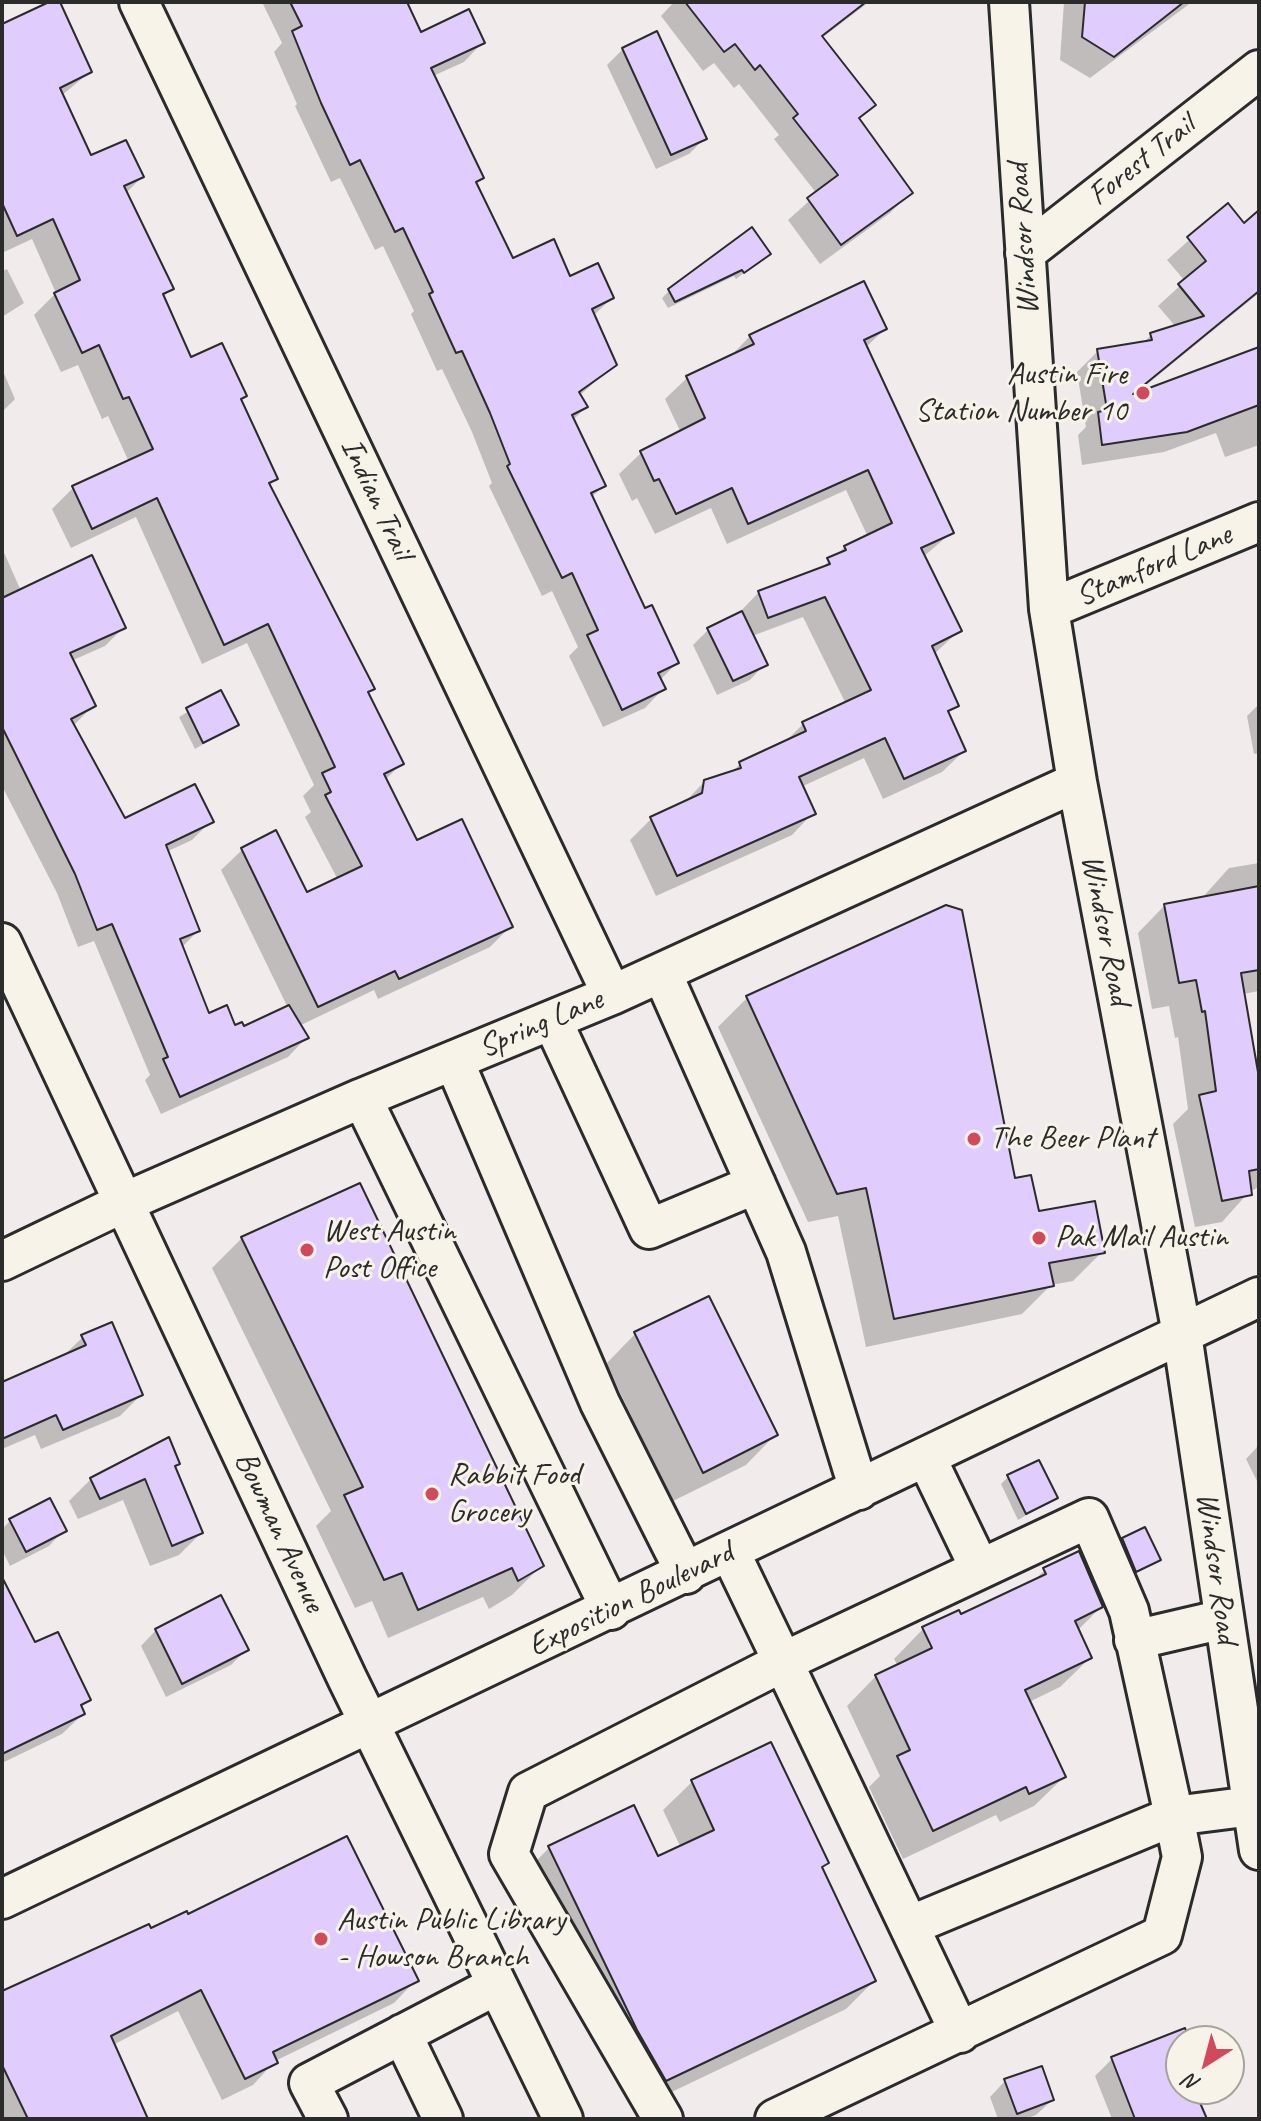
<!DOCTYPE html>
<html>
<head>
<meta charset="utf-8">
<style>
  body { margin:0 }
  #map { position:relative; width:1261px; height:2121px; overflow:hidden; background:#f2ebec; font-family:Caveat,sans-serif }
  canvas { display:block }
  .frame { position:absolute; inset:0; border:4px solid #2b2b2b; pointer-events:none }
  .north { position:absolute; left:1165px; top:2025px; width:80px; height:80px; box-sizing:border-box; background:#f7f3e8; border:2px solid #a5a39c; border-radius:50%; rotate:216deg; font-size:22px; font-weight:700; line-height:32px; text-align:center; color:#2b2b2b }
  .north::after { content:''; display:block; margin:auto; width:28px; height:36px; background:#d1495b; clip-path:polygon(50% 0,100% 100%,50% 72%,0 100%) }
</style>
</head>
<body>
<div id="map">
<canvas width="1261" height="2121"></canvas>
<div class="frame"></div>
<div class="north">N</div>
</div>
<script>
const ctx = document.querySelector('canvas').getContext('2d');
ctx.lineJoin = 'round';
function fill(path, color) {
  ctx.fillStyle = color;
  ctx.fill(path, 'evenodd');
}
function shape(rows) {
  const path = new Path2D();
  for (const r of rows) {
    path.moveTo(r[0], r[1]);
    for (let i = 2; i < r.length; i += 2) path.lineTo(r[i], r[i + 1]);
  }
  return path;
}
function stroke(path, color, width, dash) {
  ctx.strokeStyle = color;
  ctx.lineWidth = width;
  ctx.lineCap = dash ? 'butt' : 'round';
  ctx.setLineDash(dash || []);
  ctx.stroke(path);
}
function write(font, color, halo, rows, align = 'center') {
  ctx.font = font + ' Caveat,sans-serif';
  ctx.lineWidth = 6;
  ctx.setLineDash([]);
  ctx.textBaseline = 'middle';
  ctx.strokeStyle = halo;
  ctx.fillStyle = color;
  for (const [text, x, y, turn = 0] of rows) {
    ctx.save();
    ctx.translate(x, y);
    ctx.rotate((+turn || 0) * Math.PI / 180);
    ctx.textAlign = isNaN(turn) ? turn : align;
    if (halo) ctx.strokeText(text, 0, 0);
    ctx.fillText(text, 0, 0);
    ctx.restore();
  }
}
fill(shape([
  [54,2,58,2,90,72,61,96,90,158,142,177,126,193,172,288,162,298,190,359,244,396,240,401,276,479,269,486,373,688,366,695,401,764,385,780,416,843,511,926,490,947,378,999,374,990,299,1026,306,1038,288,1057,161,1114,145,1080,150,1075,94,941,78,947,57,893,2,786,2,548,21,591,124,627,105,646,71,661,93,706,73,726,124,821,211,821,192,840,166,852,198,931,181,948,208,1016,243,1029,288,1008,221,870,242,850,307,895,337,878,305,817,311,812,303,796,314,785,247,643,202,664,136,517,71,548,52,509,73,488,129,462,108,416,102,419,78,365,61,372,34,315,56,293,32,239,2,253,2,26],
  [262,2,404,2,420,35,483,42,464,62,433,76,482,178,475,184,512,260,612,298,593,316,615,364,579,396,586,407,572,421,604,485,591,498,644,611,677,663,660,680,664,688,645,708,603,727,569,656,578,647,552,591,542,596,489,486,492,483,472,432,442,369,437,371,411,314,414,311,383,246,375,250,340,178,331,182,295,106,297,104,274,52,282,43],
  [674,2,869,2,822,38,873,105,858,120,910,193,890,213,820,264,788,220,817,194,774,139,779,135,739,84,734,88,714,63,703,71,661,16],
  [1064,2,1192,2,1090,78,1060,60],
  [623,49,704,139,689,154,656,169,607,65],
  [1227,206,1244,226,1259,213,1259,293,1134,395,1259,349,1259,445,1225,457,1216,433,1164,452,1082,465,1078,435,1086,427,1077,372,1098,351,1142,344,1151,335,1176,327,1158,306,1185,281,1167,260],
  [768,254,736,279,734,276,668,308,662,298,669,291],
  [7,269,24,303,2,317,2,271],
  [885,329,865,348,951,533,923,557,960,630,934,654,957,705,947,714,964,751,942,772,883,799,864,758,801,787,813,813,792,835,656,896,630,840,651,819,684,803,705,781,730,774,740,764,782,745,803,724,846,704,803,617,752,636,765,664,750,680,717,695,693,645,708,630,738,614,759,592,818,571,845,547,868,537,846,490,727,544,711,508,655,534,637,498,632,501,619,474,641,453,681,433,665,399,687,378,729,358,750,336],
  [2,369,15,399,2,412],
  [220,693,236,725,195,749,179,717],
  [1259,704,1259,753,1254,754,1247,716],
  [1259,863,1259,991,1243,994,1255,1057,1259,1056,1259,1187,1249,1192,1222,1222,1195,1227,1173,1124,1188,1109,1178,1037,1175,1038,1169,1006,1152,1009,1138,933,1165,905,1202,898,1229,868],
  [747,998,1013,1180,1037,1213,1102,1252,1073,1281,1051,1285,1022,1314,866,1347,838,1216,808,1222,718,1027],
  [242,1238,541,1566,512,1595,489,1609,483,1597,388,1638,372,1601,355,1608,316,1526,331,1511,212,1268],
  [635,1334,775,1435,746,1465,673,1501,606,1364],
  [83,1337,141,1395,120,1416,41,1449,35,1435,2,1449,2,1383,62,1357],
  [1259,1445,1259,1485,1246,1459],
  [178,1464,174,1468,201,1533,179,1555,150,1566,123,1500,78,1519,69,1501,91,1479],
  [1008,1477,1056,1498,1018,1520,1001,1484],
  [10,1521,64,1530,49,1546,10,1566,2,1550,2,1529],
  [1123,1540,1159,1559,1129,1577,1116,1547],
  [1045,1570,1101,1607,1077,1631,1090,1658,1060,1687,1029,1702,1064,1777,1034,1806,1000,1822,996,1815,903,1859,869,1787,880,1776,847,1706,876,1676,898,1666,894,1659,923,1629,960,1617,1032,1582],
  [928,1643,932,1643,935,1658],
  [2,1612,89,1700,80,1708,83,1714,62,1734,2,1763],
  [156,1630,246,1650,231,1665,166,1697,141,1646],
  [770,1744,827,1863,821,1869,874,1981,846,2009,638,2108,521,1876,549,1848,657,1859,681,1848,663,1810,692,1782],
  [150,1931,416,1980,394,2003,275,2061,253,2085,222,2100,178,2011,113,2045,146,2119,2,2119,2,1993],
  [1184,2030,1188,2041,1181,2041,1181,2089,1207,2089,1209,2092,1198,2103,1204,2119,1112,2119,1095,2076,1112,2059],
  [1005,2081,1052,2100,1036,2115,1025,2119,998,2119,990,2097]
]), '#0003');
const building = shape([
  [49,2,60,2,92,72,60,88,91,155,126,140,144,177,124,186,174,289,163,294,191,357,222,343,247,396,241,399,278,479,269,483,375,689,368,692,404,764,384,774,417,840,462,819,513,927,399,979,395,971,318,1007,241,848,276,830,307,892,362,866,325,795,331,792,322,773,335,767,268,624,224,645,157,498,92,529,72,486,153,449,129,397,123,399,99,345,82,353,54,293,80,280,53,219,17,236,2,203,2,24,49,2],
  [290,2,407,2,421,32,469,9,485,43,431,68,484,178,476,182,513,258,554,239,570,276,598,263,614,298,592,309,617,365,579,392,588,407,572,415,606,486,591,493,645,608,652,605,679,663,658,673,666,689,622,710,587,635,598,630,572,573,562,578,530,513,507,466,510,464,490,413,462,351,456,353,429,294,433,292,403,228,395,232,360,160,350,165,321,103,292,31,302,26,290,2],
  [685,2,866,2,822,36,876,105,859,118,913,193,841,245,807,198,838,175,793,118,798,114,760,65,755,70,735,44,724,52,685,2],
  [1085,2,1184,2,1114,57,1082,37,1085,2],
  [657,31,707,139,671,155,622,48,657,31],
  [1228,203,1244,223,1259,210,1259,291,1133,394,1259,347,1259,405,1187,432,1102,445,1098,412,1107,410,1097,349,1152,340,1150,333,1204,316,1178,284,1206,261,1187,237,1228,203],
  [752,227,771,254,744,273,742,270,675,302,668,289,752,227],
  [864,281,887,329,864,340,954,533,921,548,962,631,932,646,959,706,948,711,966,751,904,779,885,738,799,777,816,814,677,876,650,817,702,793,704,780,741,768,739,762,806,731,802,722,871,690,825,597,768,618,758,591,830,564,827,558,846,550,844,546,892,523,868,470,748,524,732,488,676,514,659,479,654,481,640,451,705,418,686,376,754,344,749,335,864,281],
  [92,555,126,628,70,653,96,706,71,719,125,818,195,784,214,822,166,845,200,931,180,939,209,1013,227,1005,235,1025,242,1022,244,1026,289,1005,309,1038,180,1097,163,1059,168,1057,112,924,97,930,75,874,2,727,2,598,92,555],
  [742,611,768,665,733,681,707,628,742,611],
  [221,690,239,725,203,743,186,708,221,690],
  [1259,886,1259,970,1241,973,1259,1078,1259,1169,1249,1171,1252,1195,1222,1201,1199,1095,1216,1091,1205,1011,1202,1012,1196,980,1179,983,1164,904,1259,886],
  [946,905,962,910,1015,1178,1031,1175,1039,1211,1095,1201,1105,1253,1049,1263,1054,1286,894,1319,866,1188,837,1194,746,996,946,905],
  [360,1183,544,1566,518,1581,512,1568,418,1610,402,1573,384,1580,344,1495,363,1487,241,1237,360,1183],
  [709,1296,778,1435,703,1473,634,1332,709,1296],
  [112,1322,143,1395,63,1430,56,1415,2,1439,2,1382,86,1345,81,1335,112,1322],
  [169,1437,180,1464,175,1466,203,1533,172,1546,145,1479,100,1499,90,1478,169,1437],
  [1039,1460,1058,1498,1026,1514,1007,1475,1039,1460],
  [50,1498,67,1531,26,1552,9,1519,50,1498],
  [1145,1527,1161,1560,1136,1572,1122,1538,1145,1527],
  [1079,1551,1103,1607,1075,1621,1092,1658,1025,1690,1066,1777,1029,1794,1026,1787,933,1831,897,1756,910,1750,875,1675,932,1648,922,1627,959,1610,961,1614,1046,1574,1043,1568,1079,1551],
  [2,1577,35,1642,58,1632,91,1700,81,1705,85,1714,2,1754,2,1577],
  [221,1595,249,1650,182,1684,155,1629,221,1595],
  [771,1742,829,1863,822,1867,876,1981,666,2081,637,2030,548,1846,634,1805,658,1856,714,1830,691,1780,771,1742],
  [347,1836,419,1981,273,2052,278,2063,245,2079,201,1990,111,2036,148,2119,28,2119,2,2065,2,1991,149,1924,151,1928,187,1911,188,1914,347,1836],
  [1185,2028,1190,2041,1181,2041,1181,2089,1209,2089,1211,2093,1198,2098,1207,2119,1135,2119,1111,2057,1185,2028],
  [1042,2066,1054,2100,1017,2114,1004,2079,1042,2066]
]);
fill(building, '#e0ccfd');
stroke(building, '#2b2b2b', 2);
const minor = shape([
  [139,2,612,995],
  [1009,2,1049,609,1077,782,1182,1334,1259,1850],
  [1025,253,1259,70],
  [1049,609,1259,522],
  [2,943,347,1678,563,2119],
  [662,973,786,1252,859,1490],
  [552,1020,649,1229,756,1184],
  [454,1061,600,1403,686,1574],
  [362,1098,611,1610],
  [2,1261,125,1202,362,1098,612,995,1077,782],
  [926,1457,980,1569],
  [1134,1640,1224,1619],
  [2,1899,1259,1297],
  [909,1926,1174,1816,1129,1611,1089,1518,783,1662,960,2033],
  [402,2034,443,2119],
  [328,2119,309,2083,495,1986],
  [663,2119,509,1854,528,1792,783,1662,730,1552],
  [775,2119,1162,1935,1182,1857,1174,1816,1259,1805]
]);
stroke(minor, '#2b2b2b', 44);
stroke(minor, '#f7f3e8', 38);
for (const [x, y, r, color] of [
  [1143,393,8,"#d1495b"],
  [974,1139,8,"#d1495b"],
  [1039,1238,8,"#d1495b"],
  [307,1250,8,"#d1495b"],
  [432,1494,8,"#d1495b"],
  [321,1939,8,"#d1495b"]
]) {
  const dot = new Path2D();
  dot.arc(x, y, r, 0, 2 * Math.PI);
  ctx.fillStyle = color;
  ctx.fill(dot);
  stroke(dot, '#f7f3e8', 3);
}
write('32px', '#2b2b2b', '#f7f3e8', [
  ["Forest Trail",1142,161,-38],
  ["Windsor Road",1024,239,-94],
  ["Indian Trail",376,499,65],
  ["Stamford Lane",1154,566,-23],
  ["Windsor Road",1105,930,79],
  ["Spring Lane",541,1024,-23],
  ["Bowman Avenue",279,1532,65],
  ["Windsor Road",1216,1568,82],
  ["Exposition Boulevard",631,1600,-26]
]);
write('32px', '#2b2b2b', '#f7f3e8', [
  ["Austin Fire",1127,375,"right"],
  ["Station Number 10",1127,412,"right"],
  ["The Beer Plant",990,1139],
  ["West Austin",323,1232],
  ["Post Office",323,1269],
  ["Pak Mail Austin",1055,1238],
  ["Rabbit Food",448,1476],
  ["Grocery",448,1513],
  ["Austin Public Library",337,1921],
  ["- Howson Branch",337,1958]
], 'left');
</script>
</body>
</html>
